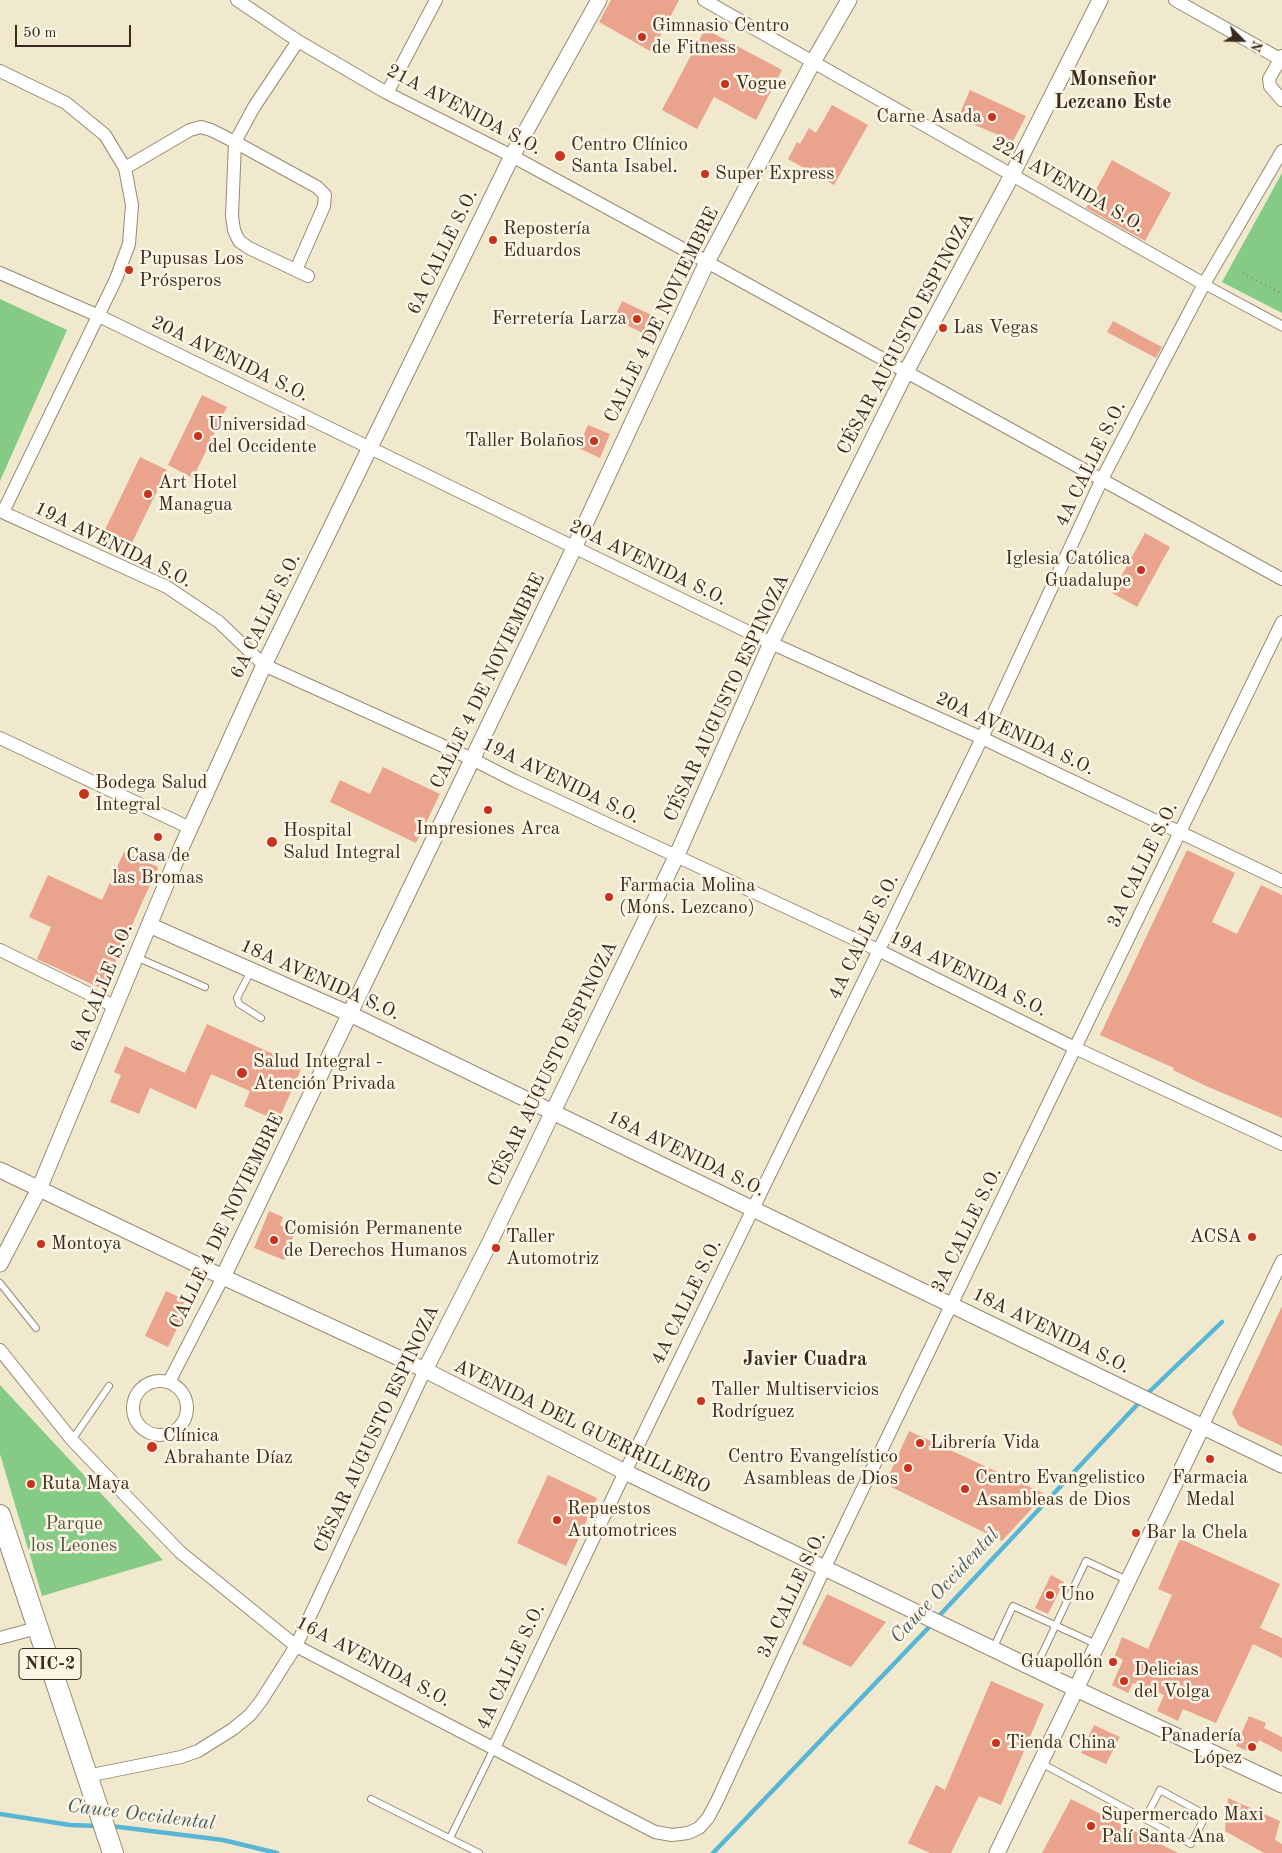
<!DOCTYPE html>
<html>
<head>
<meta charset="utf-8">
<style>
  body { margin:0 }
  #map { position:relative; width:1282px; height:1853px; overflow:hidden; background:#f0e9ce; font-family:"Old Standard TT",serif }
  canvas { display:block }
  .north { position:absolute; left:1217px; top:15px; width:50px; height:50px; -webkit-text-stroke:4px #fcf5e5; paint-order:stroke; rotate:113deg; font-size:14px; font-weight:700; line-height:20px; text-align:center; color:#3b2a1e }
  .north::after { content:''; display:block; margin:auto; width:18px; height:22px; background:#3b2a1e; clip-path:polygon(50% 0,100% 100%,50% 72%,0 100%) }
  .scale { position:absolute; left:15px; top:25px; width:116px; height:22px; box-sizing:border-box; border:2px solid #3b2a1e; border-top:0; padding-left:6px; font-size:15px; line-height:18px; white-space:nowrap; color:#3b2a1e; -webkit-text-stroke:4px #fcf5e5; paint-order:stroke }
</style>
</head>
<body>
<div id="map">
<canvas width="1282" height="1853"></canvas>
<div class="north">N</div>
<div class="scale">50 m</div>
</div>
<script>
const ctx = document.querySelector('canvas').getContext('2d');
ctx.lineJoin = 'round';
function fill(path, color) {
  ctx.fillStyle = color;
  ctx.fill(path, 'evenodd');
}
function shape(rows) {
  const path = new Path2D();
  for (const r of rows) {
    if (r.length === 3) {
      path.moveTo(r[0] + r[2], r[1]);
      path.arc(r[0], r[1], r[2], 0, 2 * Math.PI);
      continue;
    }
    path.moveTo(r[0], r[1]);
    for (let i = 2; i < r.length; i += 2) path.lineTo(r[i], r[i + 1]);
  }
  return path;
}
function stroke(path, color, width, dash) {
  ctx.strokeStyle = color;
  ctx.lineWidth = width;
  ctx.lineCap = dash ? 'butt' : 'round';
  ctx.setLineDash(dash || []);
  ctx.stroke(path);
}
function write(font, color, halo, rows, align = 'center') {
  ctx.font = font + ' "Old Standard TT",serif';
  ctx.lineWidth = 5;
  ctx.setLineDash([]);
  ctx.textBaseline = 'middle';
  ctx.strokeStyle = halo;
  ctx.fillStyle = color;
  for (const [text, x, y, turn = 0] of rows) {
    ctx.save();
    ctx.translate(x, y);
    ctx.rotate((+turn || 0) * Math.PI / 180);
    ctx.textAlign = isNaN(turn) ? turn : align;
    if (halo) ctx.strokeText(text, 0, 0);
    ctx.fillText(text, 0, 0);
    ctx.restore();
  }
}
fill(shape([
  [1282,173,1282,313,1222,282],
  [0,299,67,330,0,481],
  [0,1385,163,1560,42,1596,0,1454]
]), '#86cb85');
stroke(shape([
  [937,1618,1150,1391,1222,1322],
  [0,1814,70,1825,98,1826],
  [111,1826,223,1840,277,1853],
  [713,1853,932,1624]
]), '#57b6d5', 4.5);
fill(shape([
  [611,0,679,0,652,52,599,22],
  [705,29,782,70,756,120,714,97,697,129,662,110],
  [970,90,1026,116,1013,141,958,118],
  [832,105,868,125,834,185,788,159,797,142,800,144,809,128,816,133],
  [1112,160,1171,193,1145,241,1086,208],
  [622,301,660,319,651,337,614,319],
  [1113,321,1162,347,1156,358,1107,332],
  [202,395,227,407,193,478,168,465],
  [588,425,610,434,600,458,578,448],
  [140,457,167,470,128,551,101,538],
  [1145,533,1170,547,1137,607,1112,593],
  [383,767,440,794,416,843,330,802,340,780,370,794],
  [1187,850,1235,873,1212,922,1237,934,1261,885,1282,895,1282,1118,1206,1086,1173,1070,1174,1068,1100,1035],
  [124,852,158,867,106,983,98,987,37,959,51,927,29,917,48,875,102,900],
  [207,1024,302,1067,278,1121,244,1106,250,1091,211,1074,196,1109,150,1088,139,1114,110,1102,121,1075,114,1072,125,1046,185,1073],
  [269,1211,283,1217,280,1225,295,1232,284,1260,254,1248],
  [166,1291,185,1300,181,1309,185,1312,168,1347,145,1336],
  [1282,1306,1282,1446,1239,1426,1232,1413],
  [909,1431,1045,1494,1002,1541,885,1484],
  [548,1475,597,1498,566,1566,517,1543],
  [1180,1539,1280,1584,1260,1628,1282,1638,1282,1658,1253,1644,1216,1723,1183,1709,1178,1721,1157,1711,1164,1695,1133,1683,1128,1693,1112,1685,1123,1660,1115,1655,1122,1637,1148,1649,1172,1595,1158,1589],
  [1051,1575,1064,1582,1048,1614,1035,1608],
  [827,1594,886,1622,851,1667,802,1644],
  [991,1681,1044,1704,1001,1805,979,1796,951,1853,930,1853,908,1843,936,1785,945,1790],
  [1249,1716,1266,1723,1264,1728,1282,1737,1282,1752,1259,1740,1253,1753,1236,1746],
  [1094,1725,1120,1737,1106,1764,1081,1753],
  [1228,1798,1280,1821,1275,1840,1282,1844,1282,1853,1264,1853,1225,1831],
  [1071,1799,1178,1853,1042,1853]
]), '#eaa38c');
const service = shape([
  [136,957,205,987],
  [251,971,237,998,239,1004,261,1018],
  [0,1283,36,1328],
  [72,1440,109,1386],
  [993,1649,1013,1606,1096,1644],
  [1035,1669,1086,1561,1127,1580],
  [1041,1763,1145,1819],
  [1160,1790,1206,1815,1191,1844,1145,1819,1160,1790],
  [371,1799,479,1853],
  [450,1838,494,1748]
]);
const pedestrian = shape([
  [1204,284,1282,326]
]);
const minor = shape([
  [237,0,298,41,387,93,512,156,707,262,1282,579],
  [704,0,1204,284],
  [1175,0,1280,59],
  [298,41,254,107,235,142,232,216,234,230,239,241,249,248,308,276],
  [1282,56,1269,79,1270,86,1282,100],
  [0,71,66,103,105,135,125,168,132,205,129,244,116,279,3,512],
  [387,93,436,0],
  [125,168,190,130,201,127,211,130,235,142,317,187,325,195,324,206,296,270],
  [0,273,99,316,771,643,982,738,1282,881],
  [0,511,167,587,219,622,264,665,472,759,515,781,878,950,1075,1048,1282,1144],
  [0,738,190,828],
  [0,950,116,1007],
  [0,1350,72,1440,180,1552,296,1646,655,1832,672,1835,688,1833,699,1828,708,1818,717,1801,825,1567,1075,1048,1282,622],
  [160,1408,27],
  [169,1382,223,1277],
  [1202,1427,1282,1261],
  [0,1638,37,1628],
  [494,1748,625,1472,982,738,1102,479,1204,284,1282,151],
  [87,1776,181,1757,198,1751,233,1729,250,1715,261,1701,296,1646,425,1370]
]);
const tertiary = shape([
  [149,925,350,1014,1282,1465],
  [0,1170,223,1277,425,1370,625,1472,1076,1689,1282,1785],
  [0,1264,39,1189,182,846,264,665,512,156,599,0],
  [223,1277,574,548,707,262,813,62,849,0],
  [425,1370,489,1244,676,857,771,643,906,372,1012,175,1100,0],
  [997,1853,1202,1427]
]);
const trunk = shape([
  [0,1515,113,1853]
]);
stroke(service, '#968a76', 8);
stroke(pedestrian, '#968a76', 11);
stroke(minor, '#968a76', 14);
stroke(tertiary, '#968a76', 17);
stroke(trunk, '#968a76', 22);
stroke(shape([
  [1243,273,1282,294]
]), '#968a76', 2.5, [1, 4]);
stroke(service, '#fff', 6);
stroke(pedestrian, '#fff', 9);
stroke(minor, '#fff', 12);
stroke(tertiary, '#fff', 15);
stroke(trunk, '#fff', 20);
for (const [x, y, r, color] of [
  [642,37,5,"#c8321e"],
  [725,84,5,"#c8321e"],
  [992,117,5,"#c8321e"],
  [560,156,6,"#c8321e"],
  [705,174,5,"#c8321e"],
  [493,240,5,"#c8321e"],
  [129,270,5,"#c8321e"],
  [637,319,5,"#c8321e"],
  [943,328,5,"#c8321e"],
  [198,436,5,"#c8321e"],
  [594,441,5,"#c8321e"],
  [148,494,5,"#c8321e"],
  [1141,570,5,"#c8321e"],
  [84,794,6,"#c8321e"],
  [488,810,5,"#c8321e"],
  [158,837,5,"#c8321e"],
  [272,842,6,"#c8321e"],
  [609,897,5,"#c8321e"],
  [242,1073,6,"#c8321e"],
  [1252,1237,5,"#c8321e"],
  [274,1240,5,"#c8321e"],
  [41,1244,5,"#c8321e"],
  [496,1248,5,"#c8321e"],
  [701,1401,5,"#c8321e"],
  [920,1443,5,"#c8321e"],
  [152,1447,6,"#c8321e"],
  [1210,1459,5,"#c8321e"],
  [908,1468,5,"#c8321e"],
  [31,1484,5,"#c8321e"],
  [965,1489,5,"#c8321e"],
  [557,1520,5,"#c8321e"],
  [1136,1533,5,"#c8321e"],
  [1050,1595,5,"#c8321e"],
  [1113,1662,5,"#c8321e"],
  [1124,1681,5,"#c8321e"],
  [996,1743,5,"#c8321e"],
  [1252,1747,5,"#c8321e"],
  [1091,1826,5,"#c8321e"]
]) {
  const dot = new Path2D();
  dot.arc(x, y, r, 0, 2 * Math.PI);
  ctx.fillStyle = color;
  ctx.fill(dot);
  stroke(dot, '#fcf5e5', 2);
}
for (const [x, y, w] of [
  [50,1664,62]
]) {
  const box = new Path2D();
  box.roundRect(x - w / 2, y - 15.5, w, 31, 4);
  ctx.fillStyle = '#fcf5e5';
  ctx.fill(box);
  stroke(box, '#3b2a1e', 1);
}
write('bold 18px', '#3b2a1e', null, [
  ["NIC-2",50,1664]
]);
write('19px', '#3b2a1e', '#fcf5e5', [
  ["Gimnasio Centro",652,26],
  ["de Fitness",652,48],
  ["Vogue",735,84],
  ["Carne Asada",982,117,"right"],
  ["Centro Clínico",571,145],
  ["Santa Isabel.",571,167],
  ["Super Express",715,174],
  ["Repostería",503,229],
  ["Eduardos",503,251],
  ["Pupusas Los",139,259],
  ["Prósperos",139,281],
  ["Ferretería Larza",627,319,"right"],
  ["Las Vegas",953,328],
  ["Universidad",208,425],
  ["del Occidente",208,447],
  ["Taller Bolaños",584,441,"right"],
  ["Art Hotel",158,483],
  ["Managua",158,505],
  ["Iglesia Católica",1131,559,"right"],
  ["Guadalupe",1131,581,"right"],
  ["Bodega Salud",95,783],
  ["Integral",95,805],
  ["Impresiones Arca",488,829,"center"],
  ["Hospital",283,831],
  ["Salud Integral",283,853],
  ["Casa de",158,856,"center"],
  ["las Bromas",158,878,"center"],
  ["Farmacia Molina",619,886],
  ["(Mons. Lezcano)",619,908],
  ["Salud Integral -",253,1062],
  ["Atención Privada",253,1084],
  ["Comisión Permanente",284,1229],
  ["de Derechos Humanos",284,1251],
  ["Taller",506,1237],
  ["Automotriz",506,1259],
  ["ACSA",1242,1237,"right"],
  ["Montoya",51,1244],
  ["Taller Multiservicios",711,1390],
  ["Rodríguez",711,1412],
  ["Clínica",163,1436],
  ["Abrahante Díaz",163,1458],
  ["Librería Vida",930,1443],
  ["Centro Evangelístico",898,1457,"right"],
  ["Asambleas de Dios",898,1479,"right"],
  ["Centro Evangelistico",975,1478],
  ["Asambleas de Dios",975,1500],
  ["Farmacia",1210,1478,"center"],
  ["Medal",1210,1500,"center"],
  ["Ruta Maya",41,1484],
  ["Repuestos",567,1509],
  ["Automotrices",567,1531],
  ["Bar la Chela",1146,1533],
  ["Uno",1060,1595],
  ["Guapollón",1103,1662,"right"],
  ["Delicias",1134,1670],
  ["del Volga",1134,1692],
  ["Panadería",1242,1736,"right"],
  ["López",1242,1758,"right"],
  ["Tienda China",1006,1743],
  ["Supermercado Maxi",1101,1815],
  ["Palí Santa Ana",1101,1837]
], 'left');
write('19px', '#3b2a1e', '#fcf5e5', [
  ["21A AVENIDA S.O.",464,110,28],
  ["22A AVENIDA S.O.",1068,185,30],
  ["6A CALLE S.O.",443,252,-64],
  ["CALLE 4 DE NOVIEMBRE",662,315,-64],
  ["CÉSAR AUGUSTO ESPINOZA",906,334,-62],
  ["20A AVENIDA S.O.",230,359,26],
  ["4A CALLE S.O.",1091,464,-64],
  ["19A AVENIDA S.O.",113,545,26],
  ["20A AVENIDA S.O.",648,563,26],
  ["6A CALLE S.O.",266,616,-64],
  ["CALLE 4 DE NOVIEMBRE",488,681,-64],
  ["CÉSAR AUGUSTO ESPINOZA",727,698,-65],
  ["20A AVENIDA S.O.",1015,734,25],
  ["19A AVENIDA S.O.",561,781,26],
  ["3A CALLE S.O.",1143,865,-64],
  ["4A CALLE S.O.",864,937,-64],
  ["19A AVENIDA S.O.",968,974,26],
  ["18A AVENIDA S.O.",320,980,24],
  ["6A CALLE S.O.",102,988,-68],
  ["CÉSAR AUGUSTO ESPINOZA",553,1064,-64],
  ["18A AVENIDA S.O.",686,1154,26],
  ["CALLE 4 DE NOVIEMBRE",227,1221,-64],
  ["3A CALLE S.O.",967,1230,-64],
  ["4A CALLE S.O.",687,1302,-64],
  ["18A AVENIDA S.O.",1051,1331,26],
  ["AVENIDA DEL GUERRILLERO",582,1427,26],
  ["CÉSAR AUGUSTO ESPINOZA",377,1429,-65],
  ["3A CALLE S.O.",792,1595,-65],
  ["16A AVENIDA S.O.",373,1662,28],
  ["4A CALLE S.O.",511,1667,-65]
]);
write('19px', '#525a3d', '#fcf5e5', [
  ["Parque",74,1524],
  ["los Leones",74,1546]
]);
write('bold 20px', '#3b2a1e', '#fcf5e5', [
  ["Monseñor",1113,80],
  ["Lezcano Este",1113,103],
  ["Javier Cuadra",805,1360]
]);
write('italic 20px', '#455b5e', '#fcf5e5', [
  ["Cauce Occidental",945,1586,-47],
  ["Cauce Occidental",141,1815,7]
]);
</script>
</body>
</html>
